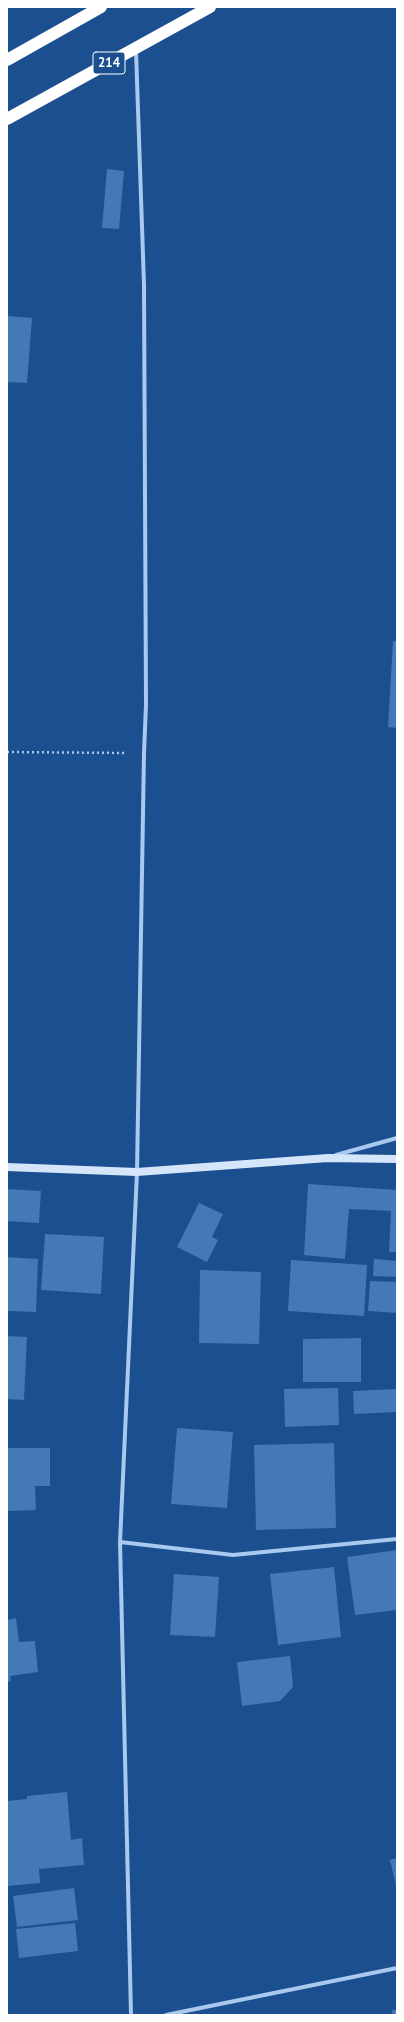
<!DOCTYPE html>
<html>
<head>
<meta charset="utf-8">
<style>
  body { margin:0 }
  #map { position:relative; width:404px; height:2022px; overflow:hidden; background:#1b4f8f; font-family:"PT Sans",sans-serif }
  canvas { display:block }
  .frame { position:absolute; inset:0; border:8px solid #fff; pointer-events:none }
</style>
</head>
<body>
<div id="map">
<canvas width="404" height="2022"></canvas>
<div class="frame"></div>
</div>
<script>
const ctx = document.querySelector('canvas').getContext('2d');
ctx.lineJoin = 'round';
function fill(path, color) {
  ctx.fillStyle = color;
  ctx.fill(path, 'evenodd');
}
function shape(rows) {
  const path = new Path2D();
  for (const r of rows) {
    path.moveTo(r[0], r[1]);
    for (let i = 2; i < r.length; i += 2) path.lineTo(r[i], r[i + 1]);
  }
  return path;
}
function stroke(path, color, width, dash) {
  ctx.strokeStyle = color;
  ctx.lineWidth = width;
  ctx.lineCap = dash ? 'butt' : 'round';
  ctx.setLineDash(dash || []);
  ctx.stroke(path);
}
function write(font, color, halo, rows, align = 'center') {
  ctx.font = font + ' "PT Sans",sans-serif';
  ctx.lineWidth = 4;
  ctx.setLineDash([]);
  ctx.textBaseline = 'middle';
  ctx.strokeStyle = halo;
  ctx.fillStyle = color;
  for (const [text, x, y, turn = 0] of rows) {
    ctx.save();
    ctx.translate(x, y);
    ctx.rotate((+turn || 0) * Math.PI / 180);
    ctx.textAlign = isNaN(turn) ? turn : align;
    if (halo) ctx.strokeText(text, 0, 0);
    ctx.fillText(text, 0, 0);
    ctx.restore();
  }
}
fill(shape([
  [107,169,124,171,119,229,102,228],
  [7,316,32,318,27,383,7,382],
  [393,641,397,641,397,728,388,727],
  [308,1184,397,1190,397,1252,389,1252,391,1211,349,1209,345,1259,304,1255],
  [7,1189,41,1191,39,1223,7,1221],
  [199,1203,223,1214,212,1237,218,1240,207,1262,177,1247],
  [45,1234,104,1237,101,1294,41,1290],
  [7,1257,38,1259,36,1312,7,1311],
  [374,1259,397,1261,397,1277,373,1276],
  [291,1260,367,1265,364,1316,288,1311],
  [200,1270,261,1272,259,1344,199,1343],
  [370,1281,397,1282,397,1313,368,1311],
  [7,1336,27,1337,24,1400,7,1399],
  [361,1338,361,1382,303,1382,303,1339],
  [338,1388,339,1425,285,1427,284,1389],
  [397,1389,397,1412,354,1414,353,1391],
  [177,1428,233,1432,227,1508,171,1504],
  [334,1443,336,1528,256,1530,254,1445],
  [7,1448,50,1448,50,1486,35,1486,36,1510,7,1511],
  [397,1550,397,1610,355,1615,347,1557],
  [334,1567,341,1637,278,1645,270,1574],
  [174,1574,219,1577,215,1637,170,1635],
  [16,1618,19,1642,35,1641,38,1672,10,1676,11,1681,7,1682,7,1620],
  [290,1656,293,1687,280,1701,242,1706,237,1662],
  [67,1792,71,1840,82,1838,84,1865,39,1869,40,1883,7,1886,7,1801,27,1799,27,1796],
  [397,1858,397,1886,396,1886,390,1860],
  [74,1888,78,1920,17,1927,13,1896],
  [75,1923,78,1951,19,1958,16,1929],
  [392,2010,397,2010,397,2015,393,2015]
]), '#4478b7');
stroke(shape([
  [7,752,127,753]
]), '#a9c9ee', 2.5, [2, 3]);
stroke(shape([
  [336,1155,397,1138],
  [120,1542,233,1555,397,1539],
  [131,2015,120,1542,137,1172,144,753,146,705,144,285,136,51],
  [166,2015,397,1968]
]), '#a9c9ee', 4);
stroke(shape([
  [7,1167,137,1172,328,1158,397,1159]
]), '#d6e6fa', 8);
stroke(shape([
  [7,60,101,7],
  [7,119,210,7]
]), '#fff', 12);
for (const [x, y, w] of [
  [109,63,32]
]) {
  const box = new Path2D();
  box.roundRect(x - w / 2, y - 11, w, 22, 3);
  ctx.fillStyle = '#1b4f8f';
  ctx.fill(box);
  stroke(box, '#fff', 1);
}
write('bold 13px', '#fff', null, [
  ["214",109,63]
]);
</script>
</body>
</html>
